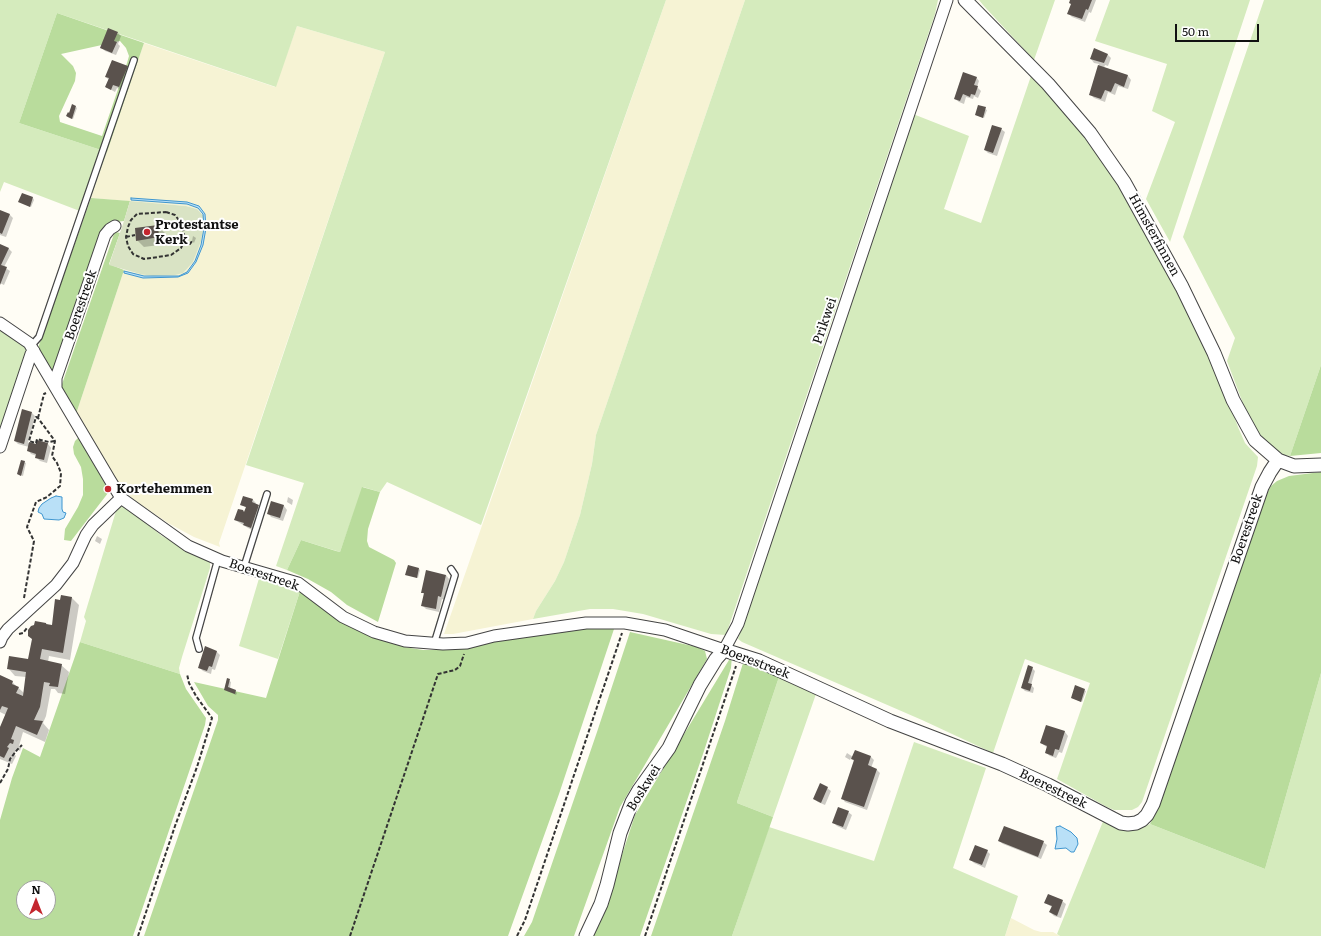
<!DOCTYPE html>
<html>
<head>
<meta charset="utf-8">
<style>
  body { margin:0 }
  #map { position:relative; width:1321px; height:936px; overflow:hidden; background:#fffdf5; font-family:Literata,serif }
  canvas { display:block }
  .north { position:absolute; left:16px; top:880px; width:40px; height:40px; box-sizing:border-box; background:#fff; border:1px solid #a0a0a0; border-radius:50%; rotate:0deg; font-size:11px; font-weight:700; line-height:16px; text-align:center; color:#111 }
  .north::after { content:''; display:block; margin:auto; width:14px; height:18px; background:#c4262e; clip-path:polygon(50% 0,100% 100%,50% 72%,0 100%) }
  .scale { position:absolute; left:1175px; top:24px; width:84px; height:18px; box-sizing:border-box; border:2px solid #111; border-top:0; padding-left:5px; font-size:12px; line-height:14px; white-space:nowrap; color:#111; -webkit-text-stroke:3px #fff; paint-order:stroke }
</style>
</head>
<body>
<div id="map">
<canvas width="1321" height="936"></canvas>
<div class="north">N</div>
<div class="scale">50 m</div>
</div>
<script>
const ctx = document.querySelector('canvas').getContext('2d');
ctx.lineJoin = 'round';
function fill(path, color) {
  ctx.fillStyle = color;
  ctx.fill(path, 'evenodd');
}
function shape(rows) {
  const path = new Path2D();
  for (const r of rows) {
    path.moveTo(r[0], r[1]);
    for (let i = 2; i < r.length; i += 2) path.lineTo(r[i], r[i + 1]);
  }
  return path;
}
function stroke(path, color, width, dash) {
  ctx.strokeStyle = color;
  ctx.lineWidth = width;
  ctx.lineCap = dash ? 'butt' : 'round';
  ctx.setLineDash(dash || []);
  ctx.stroke(path);
}
function write(font, color, halo, rows, align = 'center') {
  ctx.font = font + ' Literata,serif';
  ctx.lineWidth = 4;
  ctx.setLineDash([]);
  ctx.textBaseline = 'middle';
  ctx.strokeStyle = halo;
  ctx.fillStyle = color;
  for (const [text, x, y, turn = 0] of rows) {
    ctx.save();
    ctx.translate(x, y);
    ctx.rotate((+turn || 0) * Math.PI / 180);
    ctx.textAlign = isNaN(turn) ? turn : align;
    if (halo) ctx.strokeText(text, 0, 0);
    ctx.fillText(text, 0, 0);
    ctx.restore();
  }
}
fill(shape([
  [666,0,745,0,596,435,592,464,580,515,564,562,555,581,536,611,533,619,453,634,444,634],
  [297,26,385,52,219,543,220,547,194,537,168,523,134,500,124,490,100,455,76,414,124,270,140,274,193,262,203,230,203,215,197,209,186,206,91,198,144,43,275,87],
  [1011,918,1034,930,1041,932,1053,932,1060,936,1005,936]
]), '#f6f3d4');
fill(shape([
  [0,0,666,0,481,525,387,482,380,492,363,487,340,552,301,540,287,570,276,566,304,483,246,465,385,52,297,26,276,87,57,13,19,123,107,152,85,213,4,182,0,192],
  [745,0,938,0,935,14,726,635,711,634,643,614,613,609,590,609,533,619,536,611,555,581,564,562,580,515,592,464,596,435],
  [979,0,1055,0,1034,60,983,5],
  [1110,0,1250,0,1170,242,1146,199,1175,122,1152,111,1167,64,1095,41],
  [1264,0,1321,0,1321,365,1290,456,1283,455,1265,443,1250,422,1227,361,1235,338,1183,237],
  [1031,76,1067,114,1092,143,1126,196,1192,315,1226,394,1238,427,1245,443,1258,457,1257,466,1142,802,1138,807,1132,810,1114,810,1107,807,1057,779,1090,683,1025,659,993,753,922,720,742,642,738,639,913,114,969,136,944,209,981,223],
  [0,327,29,350,0,435],
  [119,501,162,536,197,554,210,559,210,568,182,657,179,668,180,674,80,642,86,621,84,617],
  [260,575,301,588,278,659,239,646],
  [1321,673,1321,936,1060,936,1057,934,1104,819,1142,827,1150,824,1265,869],
  [779,677,816,694,773,817,737,803,737,802],
  [914,742,986,768,953,868,1018,896,1005,936,732,936,769,827,874,861]
]), '#d5ebbd');
fill(shape([
  [57,13,144,43,107,152,19,123],
  [120,41,126,48,129,56,127,63,102,136,60,122,59,116,75,81,76,73,73,66,61,54],
  [91,198,130,201,124,221,108,223,106,226,54,374,38,348],
  [116,232,120,233,109,264,124,270,76,414,61,387,114,234],
  [1321,365,1321,453,1290,456],
  [80,436,110,487,108,493,71,541,64,540,65,529,78,507,83,495,83,479,81,467,74,454,73,447,75,441],
  [1321,472,1321,673,1265,869,1150,824,1160,803,1263,501,1271,486,1277,481,1289,476],
  [362,487,380,492,368,529,367,541,369,547,394,560,396,563,378,622,347,605,331,592,308,579,287,570,301,540,336,551,340,552],
  [301,588,375,635,404,647,423,650,440,650,616,623,559,794,508,936,144,936,218,720,218,715,208,706,194,682,266,698],
  [630,632,697,647,705,651,707,659,620,807,574,936,524,936,532,922,597,732],
  [80,642,180,674,186,689,206,718,205,725,133,936,0,936,0,820,12,778,23,748,40,757],
  [24,888,48,888,48,912,24,912],
  [732,655,731,668,703,754,640,936,593,936,606,904,635,815],
  [744,660,779,677,737,802,737,803,773,817,732,936,651,936,725,721]
]), '#b9dc9c');
fill(shape([
  [130,201,186,206,197,209,203,215,203,230,201,241,193,262,183,273,175,275,153,276,140,274,109,265,124,221]
]), '#d9e3c4');
const water = shape([
  [131,198,187,202,199,206,205,214,206,228,203,245,196,262,188,273,178,277,143,278,124,273,124,271,144,276,179,276,187,272,195,261,201,245,204,228,203,214,198,208,187,204,131,200,131,198],
  [56,496,62,497,62,509,63,512,66,513,64,518,59,520,44,519,42,514,38,512,39,508,42,504,51,498,56,496],
  [1060,826,1071,832,1077,838,1078,844,1074,852,1071,852,1066,848,1055,849,1057,839,1056,827,1060,826]
]);
fill(water, '#b9e0f7');
stroke(water, '#3f96cf', 1);
fill(shape([
  [1071,0,1096,0,1091,13,1089,12,1085,22,1072,17,1069,14,1072,5],
  [118,33,121,36,118,44,120,46,116,55,105,51,101,47],
  [1107,54,1111,58,1108,66,1105,65,1104,68,1128,76,1131,80,1128,89,1118,86,1115,95,1108,92,1105,102,1094,98,1090,94,1099,64,1094,63,1091,59],
  [112,61,128,67,131,71,123,90,117,88,115,92,106,87,109,80,106,77],
  [976,77,979,81,977,87,981,91,978,98,974,96,973,99,966,97,964,104,959,102,955,99],
  [979,106,987,110,984,118,976,115],
  [76,107,77,108,73,119,69,118,67,116],
  [1001,129,1005,132,997,156,988,153,985,150],
  [33,198,34,200,31,207,20,202],
  [0,213,10,215,13,218,6,237,0,235],
  [157,226,165,233,166,244,144,247,137,240],
  [193,236,196,238,194,243,192,241],
  [0,245,9,249,12,252,4,267,10,271,4,285,0,283],
  [32,413,35,416,28,443,37,446,38,442,48,444,51,448,47,463,40,461,37,458,37,456,31,454,28,450,29,447,18,444,15,441],
  [22,461,26,463,23,476,20,475],
  [288,497,293,500,292,505,287,502],
  [253,500,256,503,255,505,262,509,254,531,248,528,235,520,245,513,247,508,241,504],
  [272,502,284,506,287,510,283,521,271,517,268,513],
  [97,536,102,539,100,544,95,541],
  [419,569,420,570,418,578,406,574],
  [446,575,449,579,445,600,442,599,439,612,426,609,422,605,425,595,422,592],
  [72,598,79,605,70,660,49,656,48,662,61,665,69,672,65,694,58,693,55,689,51,689,46,716,43,723,49,730,45,742,23,732,19,746,21,748,20,751,17,749,14,754,16,756,12,764,0,759,0,726,1,727,6,715,0,712,0,676,12,682,24,693,26,677,15,676,8,668,29,660,46,623,48,625,53,626,61,601],
  [206,648,217,652,220,655,215,670,212,669,211,674,203,671,199,667],
  [1032,668,1035,671,1031,685,1034,688,1033,693,1025,691,1022,688],
  [228,680,231,682,230,689,235,691,237,693,236,695,227,691],
  [1084,690,1086,691,1082,702,1072,698],
  [1047,726,1065,732,1068,736,1062,753,1059,752,1056,758,1050,756,1046,753,1048,748,1041,743],
  [855,751,871,757,874,760,871,768,877,770,880,773,867,810,845,802,842,798,855,762,851,758,850,760,845,757,847,753,853,757],
  [827,788,831,791,825,805,818,802,814,799],
  [848,812,852,815,846,830,837,826,834,823],
  [999,841,1043,842,1047,845,1041,859,1003,844],
  [987,851,990,854,985,868,974,863,970,859],
  [1062,901,1066,904,1061,918,1054,916,1050,912,1052,907,1045,903]
]), '#0003');
fill(shape([
  [1070,0,1092,0,1088,10,1086,9,1082,19,1067,14,1071,4,1069,3],
  [108,28,118,32,114,41,117,42,112,53,100,48],
  [1094,48,1108,54,1104,63,1090,59],
  [112,60,128,66,119,87,113,85,111,90,105,87,109,78,105,77],
  [1098,65,1128,75,1124,87,1115,83,1111,92,1105,90,1101,99,1089,95],
  [963,72,977,77,974,85,978,86,975,95,971,94,970,97,963,94,960,101,954,99],
  [72,104,76,106,72,119,66,116,68,112,69,113],
  [978,105,986,107,983,118,975,115],
  [992,125,1002,128,993,153,984,150],
  [22,193,33,197,30,207,18,202],
  [0,210,10,214,2,234,0,233],
  [158,225,159,237,136,241,135,228],
  [0,244,9,248,1,265,7,267,0,285],
  [22,409,32,412,24,444,14,441],
  [37,440,48,443,44,460,35,458,36,454,27,451,29,442,36,444],
  [21,460,25,461,21,476,17,474],
  [243,496,253,499,252,502,259,505,251,528,243,525,244,523,234,520,238,509,243,510,244,512,246,507,240,505],
  [271,501,284,505,280,518,267,514],
  [408,565,419,568,417,578,405,575],
  [426,570,446,575,441,597,438,596,436,609,421,606,424,593,421,593],
  [61,595,72,597,63,653,42,649,40,659,62,664,58,687,49,686,50,683,44,682,40,707,34,720,43,721,37,735,16,726,11,739,14,740,13,744,10,743,7,747,9,748,4,758,0,756,0,727,8,708,2,706,0,710,0,675,13,681,12,684,19,687,16,693,23,696,26,672,7,669,9,656,28,659,32,639,28,636,28,630,31,626,34,625,35,621,46,623,46,624,52,625,55,599,60,600],
  [205,646,217,651,212,667,209,666,207,671,198,668],
  [1028,665,1033,667,1028,683,1032,684,1030,691,1021,688],
  [227,678,230,679,228,687,236,690,235,694,224,690],
  [1075,685,1085,689,1081,702,1071,698],
  [1046,725,1065,731,1059,750,1055,749,1053,756,1045,753,1047,746,1040,743],
  [855,750,871,756,868,765,877,769,864,807,841,799,854,760,851,759],
  [820,783,828,787,821,803,813,799],
  [838,807,849,811,843,827,832,823],
  [1004,826,1044,841,1038,857,998,841],
  [975,845,988,850,982,865,969,860],
  [1048,894,1063,900,1057,916,1049,912,1052,906,1044,903]
]), '#5a524d');
const service = shape([
  [31,346,39,337,134,60],
  [244,567,267,494],
  [434,644,455,575,451,569],
  [199,649,196,638,218,559]
]);
const minor = shape([
  [0,323,29,343,110,480,121,498,188,546,222,561,298,583,343,617,374,632,405,641,443,644,467,643,494,636,586,623,625,623,665,630,724,650,738,624,947,0],
  [56,388,56,378,105,235,110,229,115,226],
  [0,447,31,354,34,351],
  [0,642,2,637,8,629,56,585,73,563,86,535,93,525,121,498]
]);
const tertiary = shape([
  [965,0,1048,84,1090,133,1124,182,1182,287,1214,353,1233,400,1255,440,1278,460,1294,466,1321,465],
  [586,936,601,904,607,885,620,833,632,802,639,790,669,748,700,685,716,659,724,650,759,661,890,721,1002,764,1048,785,1121,823,1128,824,1136,823,1142,820,1147,815,1153,804,1262,487,1270,472,1278,460]
]);
stroke(service, '#444', 8);
stroke(minor, '#444', 13);
stroke(tertiary, '#444', 15);
stroke(shape([
  [166,212,175,215,181,223,184,233,184,241,181,248,171,255,158,257,144,259,133,254,128,246,126,237,128,227,131,220,137,214,166,212],
  [126,237,135,235],
  [184,241,190,244,192,241],
  [38,418,44,394,46,393],
  [24,598,34,541,27,527,36,502,47,497,60,486,61,473,57,463,52,456,55,441,38,418,36,417,29,441,36,443,37,439,49,442,55,441],
  [19,634,23,633,27,628],
  [0,783,8,769,10,759,17,750,22,745],
  [138,936,175,826,197,767,210,725,212,718,196,696,189,683,187,674],
  [350,936,438,674,455,670,460,666,464,654],
  [517,936,525,920,622,633],
  [645,936,736,666]
]), '#333', 2, [4, 2]);
stroke(service, '#fff', 5.5);
stroke(minor, '#fff', 11);
stroke(tertiary, '#fff', 13);
for (const [x, y, r, color] of [
  [147,232,4,"#c4262e"],
  [108,489,4,"#c4262e"]
]) {
  const dot = new Path2D();
  dot.arc(x, y, r, 0, 2 * Math.PI);
  ctx.fillStyle = color;
  ctx.fill(dot);
  stroke(dot, '#fff', 1.5);
}
write('bold 13px', '#111', '#fff', [
  ["Protestantse",155,225],
  ["Kerk",155,240],
  ["Kortehemmen",116,489]
], 'left');
write('13px', '#111', '#fff', [
  ["Himsterfinnen",1154,235,61],
  ["Boerestreek",81,305,-71],
  ["Prikwei",825,321,-71],
  ["Boerestreek",1247,529,-71],
  ["Boerestreek",264,575,19],
  ["Boerestreek",755,662,21],
  ["Boskwei",644,788,-58],
  ["Boerestreek",1053,789,26]
]);
</script>
</body>
</html>
